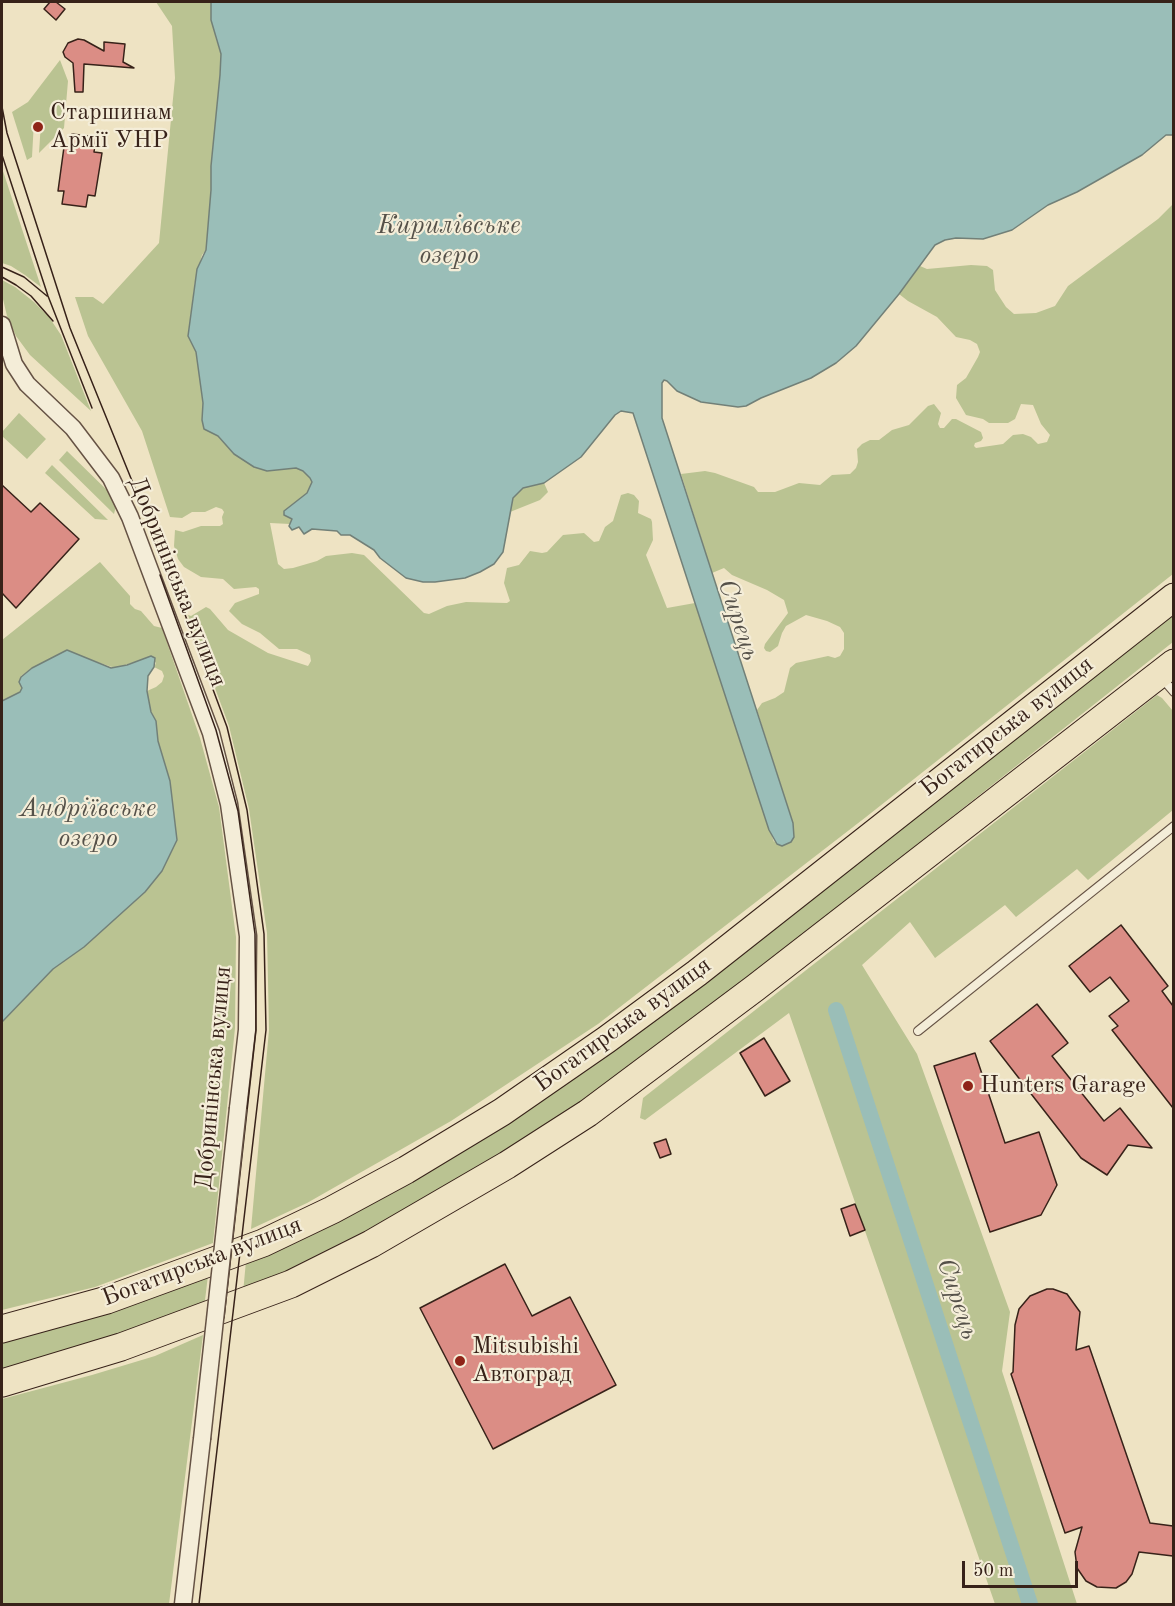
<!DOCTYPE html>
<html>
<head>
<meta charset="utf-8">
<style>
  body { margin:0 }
  #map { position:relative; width:1175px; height:1606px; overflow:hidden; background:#eee3c3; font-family:"Old Standard TT",serif }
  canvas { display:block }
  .frame { position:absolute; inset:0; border:3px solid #372219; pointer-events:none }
  .scale { position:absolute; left:962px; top:1561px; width:116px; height:27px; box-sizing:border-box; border:3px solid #372219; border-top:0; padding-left:8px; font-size:18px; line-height:21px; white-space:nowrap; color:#372219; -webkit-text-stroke:4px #f4edd8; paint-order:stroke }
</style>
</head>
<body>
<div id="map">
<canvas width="1175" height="1606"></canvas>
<div class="frame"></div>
<div class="scale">50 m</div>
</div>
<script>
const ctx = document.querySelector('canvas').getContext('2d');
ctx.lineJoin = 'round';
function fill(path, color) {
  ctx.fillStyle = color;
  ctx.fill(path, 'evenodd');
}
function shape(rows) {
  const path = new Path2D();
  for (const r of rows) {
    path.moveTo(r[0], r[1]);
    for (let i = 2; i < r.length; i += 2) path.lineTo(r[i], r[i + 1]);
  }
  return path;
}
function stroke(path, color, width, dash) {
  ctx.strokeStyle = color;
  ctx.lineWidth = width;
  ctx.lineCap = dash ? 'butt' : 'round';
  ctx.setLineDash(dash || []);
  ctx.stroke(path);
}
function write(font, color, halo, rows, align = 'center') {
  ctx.font = font + ' "Old Standard TT",serif';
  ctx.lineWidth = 4.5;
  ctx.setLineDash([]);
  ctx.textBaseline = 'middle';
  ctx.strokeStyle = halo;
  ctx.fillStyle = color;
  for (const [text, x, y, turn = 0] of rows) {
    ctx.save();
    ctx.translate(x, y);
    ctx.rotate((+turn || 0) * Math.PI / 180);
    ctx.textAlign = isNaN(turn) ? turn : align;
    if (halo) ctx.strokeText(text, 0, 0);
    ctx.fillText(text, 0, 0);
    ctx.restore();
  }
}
fill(shape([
  [156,2,211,2,216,39,221,54,220,75,211,166,211,190,206,250,202,255,195,282,188,336,196,352,203,403,202,420,204,429,218,436,234,454,267,471,296,468,303,471,311,478,311,486,307,493,302,498,290,524,270,523,278,564,284,569,293,568,317,561,326,556,352,553,364,555,424,613,429,614,447,606,466,602,507,603,510,601,504,583,507,568,519,565,530,551,542,553,547,552,563,535,584,533,594,542,599,541,605,527,613,521,621,495,628,493,634,495,639,501,638,513,651,519,652,522,653,540,646,555,667,608,695,603,774,842,793,823,757,710,762,703,775,698,784,692,790,668,796,663,828,656,835,658,840,656,844,649,844,633,840,627,827,621,806,615,786,626,782,633,778,646,770,652,766,651,764,648,765,644,788,613,784,600,767,590,732,575,724,568,712,573,681,474,705,471,715,473,754,487,758,492,775,492,799,483,820,485,832,475,850,474,856,468,858,462,857,449,862,444,870,440,879,440,892,430,909,425,928,406,934,404,941,413,938,424,940,428,944,428,952,419,956,419,981,432,983,438,981,441,975,443,974,446,976,448,1003,444,1013,435,1023,434,1031,437,1038,444,1047,442,1050,435,1041,424,1033,405,1021,404,1015,419,1008,423,989,423,983,419,966,415,956,398,957,385,966,378,978,357,980,352,977,344,970,340,956,337,937,317,908,301,899,294,920,266,927,269,971,265,987,266,993,270,995,290,1006,307,1014,314,1036,313,1055,306,1068,286,1158,219,1173,204,1173,574,866,817,598,1024,451,1121,307,1203,251,1229,269,1030,267,933,249,809,229,726,188,615,191,616,206,607,210,609,228,630,268,653,308,666,311,661,310,655,297,649,279,649,260,633,242,624,229,611,235,603,259,594,259,589,256,587,234,589,223,579,201,577,184,567,178,559,174,546,175,530,183,532,201,526,220,526,223,524,222,517,224,512,222,509,216,507,205,512,192,512,182,518,170,517,142,431,88,336,75,297,93,297,103,304,159,243,175,78,172,26],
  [60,60,68,81,64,128,39,153,41,122,34,121,32,157,27,160,12,112,28,102],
  [2,168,41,287,25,275,11,266,2,263],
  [2,280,15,287,34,302,49,317,61,335,91,411,30,355,16,336,7,316,2,295],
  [19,413,46,439,27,459,2,436,2,432],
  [67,451,114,497,116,506,114,514,59,460],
  [52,465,108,520,95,519,45,473],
  [544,483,548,492,540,500,510,512,513,498,523,488],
  [100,562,130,596,130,604,135,609,141,611,154,626,162,628,200,738,219,807,236,937,235,1028,213,1243,95,1287,2,1310,2,1022,53,969,84,947,145,892,162,871,177,840,170,781,158,741,156,721,151,712,147,691,156,687,162,682,164,676,162,671,154,667,156,663,151,657,115,668,91,660,41,665,32,668,21,676,19,682,22,688,20,692,2,701,2,640],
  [1173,612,1173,642,628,1073,424,1205,243,1293,246,1261,337,1219],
  [1157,695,1162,698,1173,711,1173,810,1088,880,1077,869,1016,917,1005,905,935,958,910,922,862,965,917,1054,1010,1312,1002,1371,1077,1604,995,1604,789,1013,645,1120,640,1118,643,1098],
  [208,1275,204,1309,2,1375,2,1342,99,1315],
  [203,1335,169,1604,2,1604,2,1399,92,1375,155,1356]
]), '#bac392');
const water = shape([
  [211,2,1173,2,1173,135,1166,135,1142,155,1077,192,1048,205,1012,230,983,239,956,238,945,240,935,245,899,294,856,346,836,363,811,378,761,398,746,406,738,407,701,402,677,391,667,381,664,380,662,383,662,418,793,823,794,837,791,842,782,846,777,844,769,830,633,413,621,411,615,415,581,457,544,483,523,488,513,498,503,552,494,564,480,572,465,578,435,582,423,582,406,578,380,558,374,550,350,535,341,535,337,531,312,529,304,534,299,527,292,530,289,526,292,519,284,515,284,511,307,493,312,482,310,478,303,471,296,468,267,471,254,467,234,454,218,436,204,429,202,420,203,403,196,352,188,336,197,269,206,250,211,190,211,166,220,75,221,54,211,20,211,2],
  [67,650,111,668,127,665,151,656,155,658,154,667,148,676,147,691,151,712,156,721,158,741,170,781,177,840,162,871,145,892,84,947,53,969,2,1022,2,701,20,692,22,688,19,682,21,677,32,668,67,650]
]);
fill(water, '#9abeb8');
stroke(water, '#728078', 1.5);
stroke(shape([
  [836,1010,1030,1604]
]), '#9abeb8', 16);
const building = shape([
  [50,2,56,2,65,9,56,20,44,9,50,2],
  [78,39,84,40,104,51,104,42,125,44,123,62,134,68,84,64,83,92,75,92,73,63,65,57,63,52,68,43,78,39],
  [72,134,96,137,94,152,102,153,95,196,88,195,86,207,62,204,64,191,58,191,64,147,70,148,72,134],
  [2,485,31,512,40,503,79,539,16,608,2,593,2,485],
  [1121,925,1168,986,1162,991,1173,1006,1173,1108,1112,1030,1118,1026,1109,1016,1129,1001,1110,977,1090,992,1069,966,1121,925],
  [1037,1004,1068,1043,1052,1056,1104,1121,1120,1108,1152,1148,1128,1145,1107,1175,1081,1158,990,1041,1037,1004],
  [764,1038,790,1081,765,1096,740,1053,764,1038],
  [975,1053,1005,1143,1039,1132,1057,1185,1041,1215,990,1232,934,1066,975,1053],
  [666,1139,671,1154,660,1158,654,1143,666,1139],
  [855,1204,865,1230,850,1236,841,1209,855,1204],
  [505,1264,532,1316,570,1297,616,1385,493,1449,420,1308,505,1264],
  [1047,1289,1053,1289,1067,1294,1080,1312,1076,1350,1089,1346,1150,1523,1173,1526,1173,1556,1139,1552,1132,1574,1126,1582,1116,1588,1097,1587,1086,1581,1077,1568,1075,1552,1082,1527,1065,1533,1011,1374,1013,1372,1015,1325,1019,1309,1030,1296,1047,1289]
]);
fill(building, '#db8d85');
stroke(building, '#372219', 1.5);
const lane = shape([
  [1162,678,1174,692],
  [918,1031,1174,826]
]);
const street = shape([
  [2,325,14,364,27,384,73,428,111,478,130,517,211,733,229,804,248,936,247,1030,238,1108],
  [183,1604,202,1439]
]);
const primary = shape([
  [2,1329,107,1300,263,1243,332,1210,406,1170,502,1112,606,1040,697,973,1174,597],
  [2,1383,121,1347,291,1284,371,1244,507,1165,588,1113,755,988,1174,663]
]);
stroke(lane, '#655244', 10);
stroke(street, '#655244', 19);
stroke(primary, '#372219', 29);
stroke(lane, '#f4edd8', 8);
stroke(street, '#f4edd8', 16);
stroke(primary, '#eee3c3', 27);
stroke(shape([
  [2,107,7,133,70,328,171,577,227,727,247,810,264,934,266,1030,199,1604],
  [2,155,48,296,92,408],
  [2,267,24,277,47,296],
  [2,277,16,285,31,296,53,321],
  [160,575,216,730,238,811,255,934,256,1030,224,1318]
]), '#372219', 1.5);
const streetBridge = shape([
  [202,1439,238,1108]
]);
stroke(streetBridge, '#655244', 19, []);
stroke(streetBridge, '#f4edd8', 16);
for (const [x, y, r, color] of [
  [38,127,6,"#8f2418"],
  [968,1086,6,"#8f2418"],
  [460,1361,6,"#8f2418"]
]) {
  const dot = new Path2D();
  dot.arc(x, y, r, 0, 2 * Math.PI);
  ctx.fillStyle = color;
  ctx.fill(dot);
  stroke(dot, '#f4edd8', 2);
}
write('24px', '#372219', '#f4edd8', [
  ["Старшинам",50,113],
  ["Армії УНР",50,141],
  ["Hunters Garage",980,1086],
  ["Mitsubishi",472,1347],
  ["Автоград",472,1375]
], 'left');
write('24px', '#372219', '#f4edd8', [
  ["Добринінська вулиця",177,582,68],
  ["Богатирська вулиця",1007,727,-38],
  ["Богатирська вулиця",623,1025,-36],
  ["Добринінська вулиця",214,1078,-85],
  ["Богатирська вулиця",202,1262,-21]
]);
write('italic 26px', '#555149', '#f4edd8', [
  ["Кирилівське",449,226],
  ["озеро",449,256],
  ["Сирець",738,620,72],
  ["Андріївське",88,809],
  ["озеро",88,839],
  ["Сирець",957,1299,72]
]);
</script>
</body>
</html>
